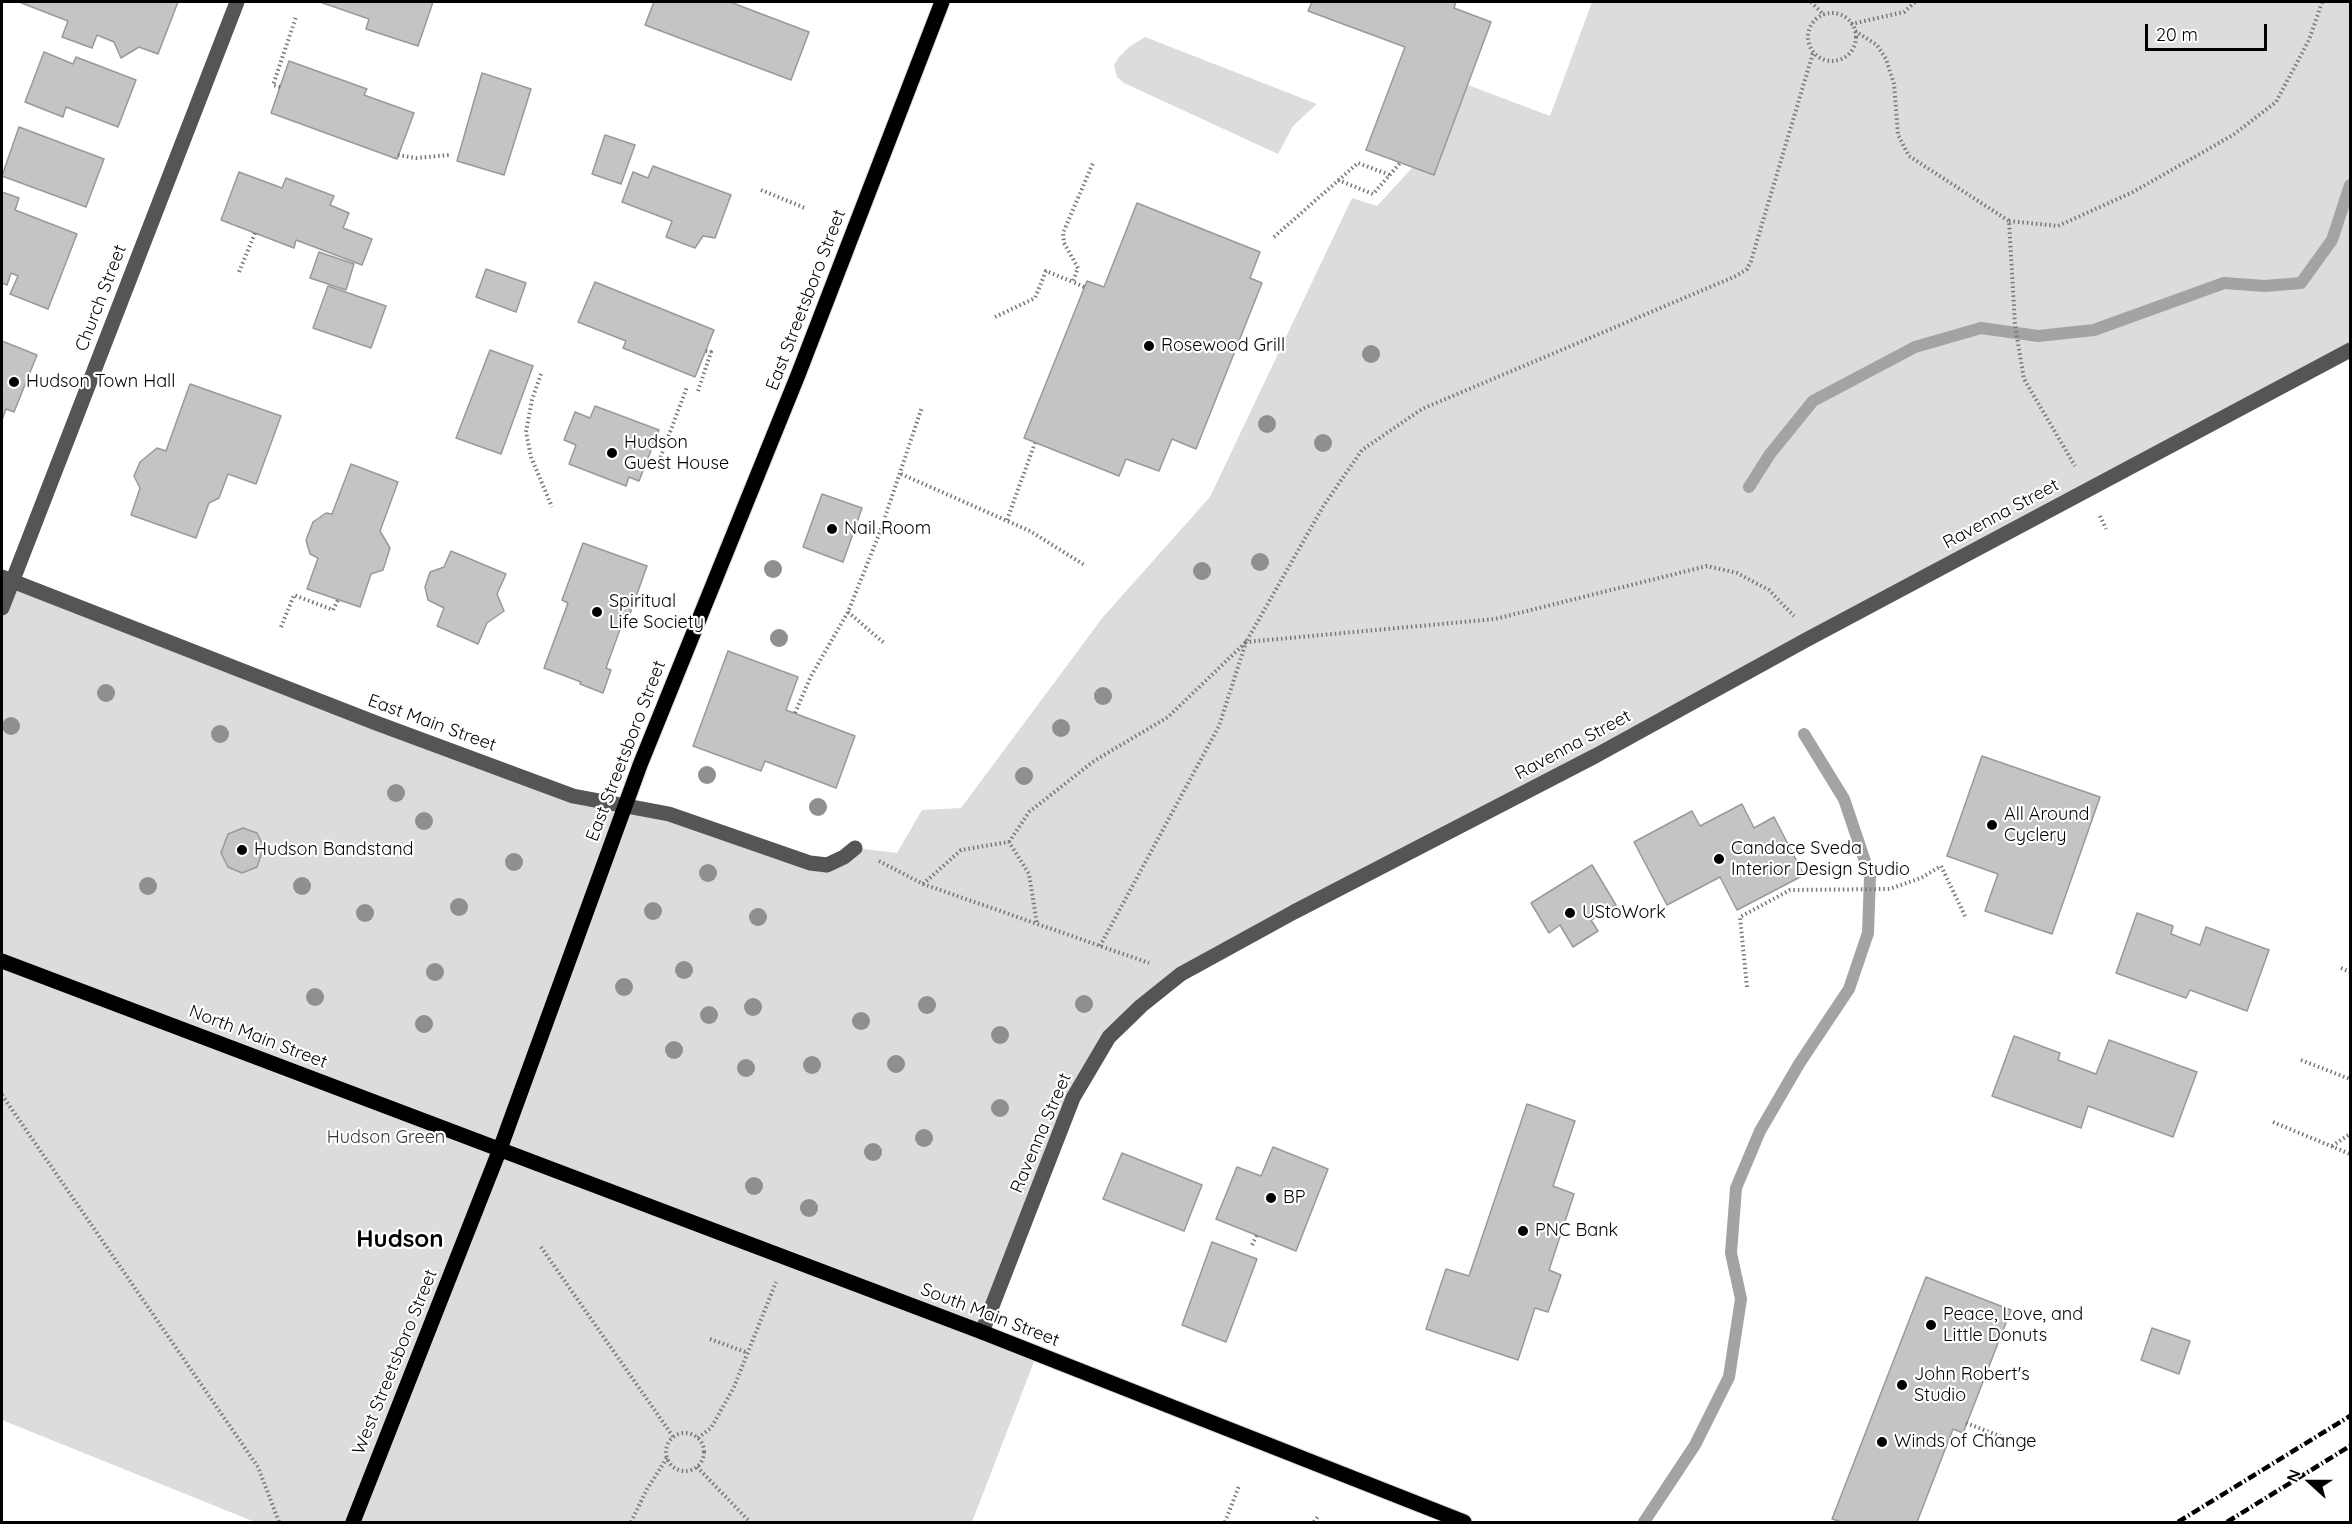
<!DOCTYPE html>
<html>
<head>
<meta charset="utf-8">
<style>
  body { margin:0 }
  #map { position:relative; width:2352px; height:1524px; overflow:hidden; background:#fff; font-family:Quicksand,sans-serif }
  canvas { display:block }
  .frame { position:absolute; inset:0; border:3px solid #000; pointer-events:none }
  .north { position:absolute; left:2280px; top:1452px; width:60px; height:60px; -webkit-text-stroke:4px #fff; paint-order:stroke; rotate:291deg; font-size:16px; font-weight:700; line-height:24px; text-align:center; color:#000 }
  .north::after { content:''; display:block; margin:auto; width:21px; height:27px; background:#000; clip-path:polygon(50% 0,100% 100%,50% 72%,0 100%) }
  .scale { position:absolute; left:2145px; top:24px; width:122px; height:27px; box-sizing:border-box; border:3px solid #000; border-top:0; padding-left:8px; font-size:18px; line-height:21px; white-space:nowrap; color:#000; -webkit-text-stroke:4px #fff; paint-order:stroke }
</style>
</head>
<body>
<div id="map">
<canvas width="2352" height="1524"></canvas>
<div class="frame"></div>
<div class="north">N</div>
<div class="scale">20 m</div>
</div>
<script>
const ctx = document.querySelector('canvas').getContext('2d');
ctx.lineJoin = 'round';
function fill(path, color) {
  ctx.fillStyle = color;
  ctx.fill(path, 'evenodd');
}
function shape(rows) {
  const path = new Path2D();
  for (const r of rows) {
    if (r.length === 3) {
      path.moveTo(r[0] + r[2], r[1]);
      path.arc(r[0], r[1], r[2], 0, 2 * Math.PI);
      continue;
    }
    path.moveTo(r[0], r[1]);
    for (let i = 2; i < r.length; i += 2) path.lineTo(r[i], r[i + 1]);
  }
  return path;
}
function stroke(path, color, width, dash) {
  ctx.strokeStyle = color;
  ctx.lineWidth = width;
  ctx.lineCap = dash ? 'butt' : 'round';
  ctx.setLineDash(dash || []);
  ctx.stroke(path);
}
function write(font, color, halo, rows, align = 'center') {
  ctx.font = font + ' Quicksand,sans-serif';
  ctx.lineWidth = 4.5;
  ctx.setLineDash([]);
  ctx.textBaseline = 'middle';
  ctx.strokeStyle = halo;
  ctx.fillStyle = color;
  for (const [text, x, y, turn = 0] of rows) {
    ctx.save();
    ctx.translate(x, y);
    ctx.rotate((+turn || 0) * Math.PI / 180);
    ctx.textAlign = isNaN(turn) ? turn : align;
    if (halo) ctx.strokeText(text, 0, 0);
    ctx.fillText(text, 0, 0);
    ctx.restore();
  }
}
fill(shape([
  [1592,2,2350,2,2350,350,1181,974,1141,1006,1073,1098,982,1331,1037,1354,972,1522,255,1522,2,1420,2,577,376,723,624,806,810,863,855,848,897,853,922,810,961,808,1103,617,1210,497,1352,198,1377,206,1413,167,1434,175,1468,85,1550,116],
  [1145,37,1317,104,1293,126,1278,154,1124,83,1117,77,1114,66,1118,58,1129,47]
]), '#dcdcdc');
stroke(shape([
  [1749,487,1770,454,1813,401,1915,347,1981,328,2038,336,2094,330,2224,283,2265,286,2301,283,2332,240,2350,185],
  [1644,1522,1695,1445,1729,1377,1741,1299,1731,1253,1736,1188,1760,1131,1799,1064,1849,989,1868,933,1870,876,1844,799,1804,734]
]), '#a3a3a3', 12);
const building = shape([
  [19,2,178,2,158,54,139,47,121,58,114,42,97,35,92,48,62,37,68,21,19,2],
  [320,2,433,2,418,46,366,29,369,19,320,2],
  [654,2,730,2,809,32,791,80,645,25,654,2],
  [1312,2,1456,2,1454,8,1491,22,1434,175,1366,150,1405,47,1308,11,1312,2],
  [44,52,73,64,76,57,136,80,118,127,66,107,63,117,25,102,44,52],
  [289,61,367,89,364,95,414,113,397,159,271,113,289,61],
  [482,73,531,89,504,175,457,161,482,73],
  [19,127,104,159,86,207,2,176,19,127],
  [605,135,635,145,621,184,592,174,605,135],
  [653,166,731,195,715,238,703,236,695,248,666,237,672,221,622,202,633,172,648,178,653,166],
  [239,172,282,188,286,178,334,196,330,205,349,213,343,228,372,239,362,265,296,240,294,248,221,220,239,172],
  [2,192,19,198,15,210,77,234,48,309,10,294,18,276,11,273,7,285,2,283,2,192],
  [1137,203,1260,252,1250,278,1262,283,1196,449,1172,439,1159,471,1126,459,1119,476,1024,438,1087,281,1104,287,1137,203],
  [319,252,354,264,346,290,310,278,319,252],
  [486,269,526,283,516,312,476,297,486,269],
  [595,282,714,330,695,377,623,348,626,341,578,322,595,282],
  [328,286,386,306,371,348,313,328,328,286],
  [2,341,37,355,14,412,6,409,2,420,2,341],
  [490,350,533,366,501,454,456,438,490,350],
  [190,384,281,416,256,484,228,474,219,498,209,503,196,538,131,515,140,488,134,476,140,462,157,448,166,451,190,384],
  [595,406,659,430,639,481,629,477,626,486,569,464,576,445,564,440,575,412,590,418,595,406],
  [351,464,398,482,380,531,390,548,383,570,371,574,360,607,307,589,318,558,310,554,306,540,313,522,326,513,332,514,351,464],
  [822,494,862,508,843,562,803,547,822,494],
  [583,543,647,566,627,622,623,621,606,668,611,670,603,693,580,684,581,682,544,668,568,603,562,600,583,543],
  [451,551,506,574,497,594,504,611,487,623,478,644,437,626,444,608,428,600,425,587,430,572,444,567,451,551],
  [728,651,798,677,786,710,855,736,836,788,765,761,761,771,693,746,728,651],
  [1982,756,2100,797,2052,934,1985,911,1998,874,1947,856,1982,756],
  [1742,804,1754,828,1774,817,1804,875,1737,910,1720,877,1667,905,1634,842,1692,811,1700,826,1742,804],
  [243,828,257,833,264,847,257,867,242,873,228,867,221,853,228,834,243,828],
  [1592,865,1616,905,1591,920,1598,931,1573,947,1560,925,1549,933,1531,903,1592,865],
  [2137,913,2173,926,2171,934,2200,945,2206,927,2269,950,2247,1011,2190,990,2186,998,2183,997,2116,973,2137,913],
  [2014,1036,2060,1053,2058,1060,2096,1074,2109,1040,2197,1072,2173,1137,2088,1106,2081,1128,1992,1096,2014,1036],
  [1527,1104,1575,1121,1553,1186,1574,1194,1549,1270,1561,1275,1548,1312,1535,1308,1518,1360,1426,1329,1446,1269,1469,1276,1527,1104],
  [1273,1147,1328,1169,1296,1251,1216,1219,1237,1167,1261,1176,1273,1147],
  [1122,1153,1202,1185,1184,1231,1103,1199,1122,1153],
  [1212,1242,1257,1259,1226,1342,1182,1325,1212,1242],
  [1926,1277,2011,1310,1963,1433,1953,1429,1917,1522,1842,1522,1832,1519,1926,1277],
  [2152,1328,2190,1341,2179,1374,2141,1360,2152,1328]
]);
fill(building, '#c4c4c4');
stroke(building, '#999', 1.5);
const major = shape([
  [2,961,982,1332,1464,1522],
  [353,1522,500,1149,640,765,798,375,942,2]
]);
stroke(major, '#dbdbdb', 17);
stroke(shape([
  [1811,2,1824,15],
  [1832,37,24],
  [1851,24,1904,12,1915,2],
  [1855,31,1877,45,1886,59,1894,84,1898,135,1909,156,2009,221,2015,325,2024,379,2075,466],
  [280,87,273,85,296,17],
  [398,155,416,158,449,155],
  [1338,180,1373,194,1401,162],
  [761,190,805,208],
  [2009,221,2058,226,2133,192,2233,135,2276,102,2309,40,2322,2],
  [1274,237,1358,163,1390,175],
  [239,272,255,233],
  [1084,287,1073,282,1078,268,1064,243,1063,233,1093,163],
  [995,317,1035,298,1046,271,1073,282],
  [541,374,532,400,526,432,531,457,552,507],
  [698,391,711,352,706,351],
  [648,460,658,464,687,387],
  [901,474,1030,531,1086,566],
  [2100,516,2106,529],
  [1007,520,1035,443],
  [848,612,884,643],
  [281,627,294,595,333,610,338,600],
  [795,713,811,676,848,612,880,532,922,407],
  [1009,842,1029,812,1094,761,1168,717,1246,642,1324,505,1362,450,1422,409,1736,276,1747,269,1751,261,1813,53],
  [879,861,923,884,1149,963],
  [923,884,961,850,1009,842,1029,874,1037,924],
  [1100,946,1219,726,1246,642,1495,619,1707,566,1737,573,1769,590,1794,616],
  [2341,968,2350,972],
  [1747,987,1740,917,1790,890,1890,889,1921,878,1941,866,1966,918],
  [2301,1060,2350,1079],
  [2,1095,258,1467,279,1522],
  [2273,1122,2350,1154],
  [2332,1146,2350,1134],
  [1252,1245,1257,1235],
  [541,1247,674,1438],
  [710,1339,748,1353],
  [1966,1423,2023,1445],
  [685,1452,19],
  [698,1438,711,1428,734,1387,776,1282],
  [697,1467,750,1522],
  [631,1522,647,1489,667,1458],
  [1225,1522,1239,1486],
  [1314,1522,1319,1515]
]), '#777', 4, [1.5, 3]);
stroke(shape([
  [2,577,376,723,573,796,669,814,810,863,827,865,844,857,855,848],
  [2,608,237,2],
  [982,1332,1073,1098,1109,1037,1141,1006,1181,974,1294,912,1597,755,1806,640,2350,350]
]), '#555', 15);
stroke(major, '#000', 15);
stroke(shape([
  [2178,1522,2350,1416],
  [2227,1522,2350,1446]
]), '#000', 4.5, [9, 3, 1.5, 3]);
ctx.fillStyle = '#8f8f8f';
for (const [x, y] of [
  [1371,354],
  [1267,424],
  [1323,443],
  [1260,562],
  [773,569],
  [1202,571],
  [779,638],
  [106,693],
  [1103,696],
  [11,726],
  [1061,728],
  [220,734],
  [707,775],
  [1024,776],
  [396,793],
  [818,807],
  [424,821],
  [514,862],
  [708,873],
  [148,886],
  [302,886],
  [459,907],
  [653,911],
  [365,913],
  [758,917],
  [684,970],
  [435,972],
  [624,987],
  [315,997],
  [1084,1004],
  [927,1005],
  [753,1007],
  [709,1015],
  [861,1021],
  [424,1024],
  [1000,1035],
  [674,1050],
  [896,1064],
  [812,1065],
  [746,1068],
  [1000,1108],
  [924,1138],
  [873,1152],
  [754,1186],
  [809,1208]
]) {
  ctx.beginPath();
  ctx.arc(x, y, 9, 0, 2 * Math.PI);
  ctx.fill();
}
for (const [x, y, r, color] of [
  [1149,346,6,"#000"],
  [14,382,6,"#000"],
  [612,453,6,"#000"],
  [832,529,6,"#000"],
  [597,612,6,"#000"],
  [1992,825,6,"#000"],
  [242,850,6,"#000"],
  [1719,859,6,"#000"],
  [1570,913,6,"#000"],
  [1271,1198,6,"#000"],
  [1523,1231,6,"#000"],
  [1931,1325,6,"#000"],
  [1902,1385,6,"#000"],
  [1882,1442,6,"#000"]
]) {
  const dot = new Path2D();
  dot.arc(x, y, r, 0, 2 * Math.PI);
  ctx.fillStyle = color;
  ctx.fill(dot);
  stroke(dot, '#fff', 2);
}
write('18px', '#000', '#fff', [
  ["Church Street",101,298,-69],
  ["East Streetsboro Street",806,300,-69],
  ["Ravenna Street",2001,514,-28],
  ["East Main Street",432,723,20],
  ["Ravenna Street",1573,745,-28],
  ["East Streetsboro Street",626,751,-69],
  ["North Main Street",258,1037,21],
  ["Ravenna Street",1041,1133,-67],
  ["South Main Street",990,1315,21],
  ["West Streetsboro Street",395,1362,-68]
]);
write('18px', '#000', '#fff', [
  ["Rosewood Grill",1161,346],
  ["Hudson Town Hall",26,382],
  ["Hudson",624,443],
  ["Guest House",624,464],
  ["Nail Room",844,529],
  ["Spiritual",609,602],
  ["Life Society",609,623],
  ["All Around",2004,815],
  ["Cyclery",2004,836],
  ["Candace Sveda",1731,849],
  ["Interior Design Studio",1731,870],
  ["Hudson Bandstand",254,850],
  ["UStoWork",1582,913],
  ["BP",1283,1198],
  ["PNC Bank",1535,1231],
  ["Peace, Love, and",1943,1315],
  ["Little Donuts",1943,1336],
  ["John Robert's",1914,1375],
  ["Studio",1914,1396],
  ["Winds of Change",1894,1442]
], 'left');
write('18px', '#333', '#fff', [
  ["Hudson Green",386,1138]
]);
write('bold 24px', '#000', '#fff', [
  ["Hudson",400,1240]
]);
</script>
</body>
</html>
